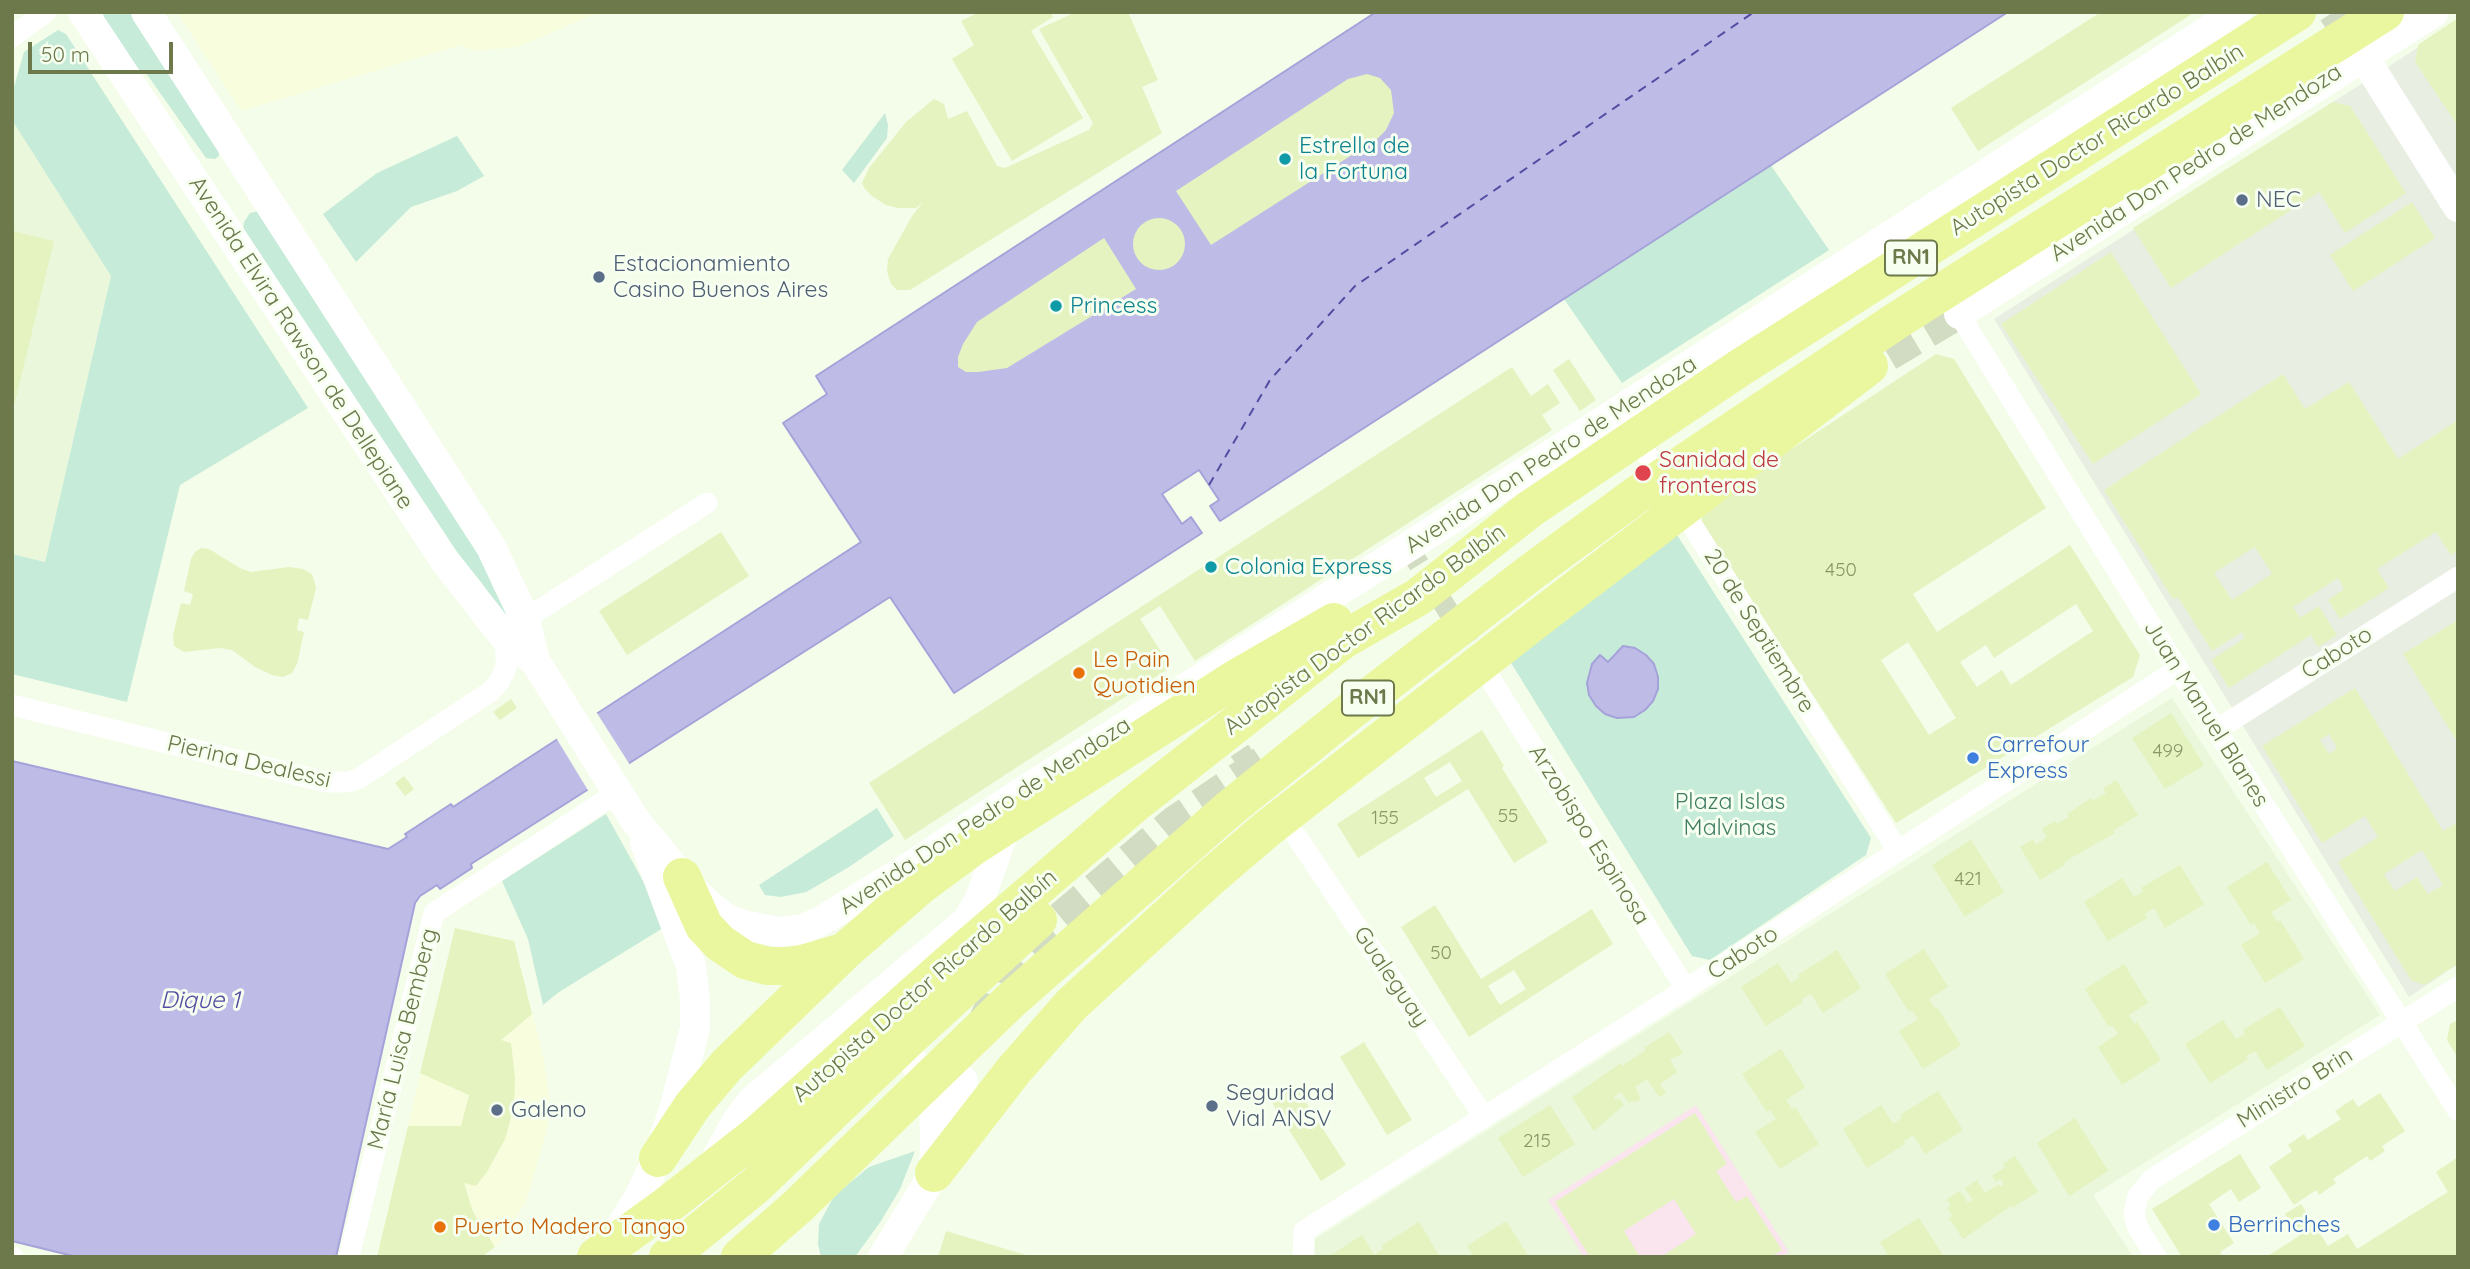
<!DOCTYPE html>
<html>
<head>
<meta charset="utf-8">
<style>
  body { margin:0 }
  #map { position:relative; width:2470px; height:1269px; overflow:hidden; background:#f3fde9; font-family:Quicksand,sans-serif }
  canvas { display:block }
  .frame { position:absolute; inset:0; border:14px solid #6d784b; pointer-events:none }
  .scale { position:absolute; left:28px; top:42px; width:145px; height:32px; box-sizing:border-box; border:4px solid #6d784b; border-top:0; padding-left:9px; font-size:21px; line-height:24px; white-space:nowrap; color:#6d784b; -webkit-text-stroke:5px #f7fff0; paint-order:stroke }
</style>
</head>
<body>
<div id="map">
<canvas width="2470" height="1269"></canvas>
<div class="frame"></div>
<div class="scale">50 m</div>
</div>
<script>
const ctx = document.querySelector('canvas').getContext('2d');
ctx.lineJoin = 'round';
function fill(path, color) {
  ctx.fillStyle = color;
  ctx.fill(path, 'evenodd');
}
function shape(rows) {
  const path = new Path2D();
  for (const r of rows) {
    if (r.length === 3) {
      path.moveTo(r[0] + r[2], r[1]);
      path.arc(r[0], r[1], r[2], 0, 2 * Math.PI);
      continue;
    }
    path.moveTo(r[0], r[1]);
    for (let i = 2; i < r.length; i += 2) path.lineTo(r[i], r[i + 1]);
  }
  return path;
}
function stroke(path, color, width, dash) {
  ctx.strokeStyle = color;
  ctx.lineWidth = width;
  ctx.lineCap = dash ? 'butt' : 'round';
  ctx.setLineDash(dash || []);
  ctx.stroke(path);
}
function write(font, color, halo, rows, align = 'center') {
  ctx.font = font + ' Quicksand,sans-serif';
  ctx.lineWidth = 6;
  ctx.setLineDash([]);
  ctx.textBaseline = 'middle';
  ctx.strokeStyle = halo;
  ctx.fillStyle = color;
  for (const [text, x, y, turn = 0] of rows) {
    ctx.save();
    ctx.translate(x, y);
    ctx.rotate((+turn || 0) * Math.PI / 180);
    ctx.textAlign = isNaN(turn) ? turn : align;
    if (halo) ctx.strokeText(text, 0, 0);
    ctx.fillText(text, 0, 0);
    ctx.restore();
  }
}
fill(shape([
  [12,120,111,276,45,562,12,554],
  [2172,698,2380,1015,2093,1195,2133,1257,1315,1257,1315,1239]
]), '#eaf7da');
fill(shape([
  [177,12,600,12,517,47,474,51,461,45,241,111],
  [455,928,514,941,544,1059,549,1097,547,1130,526,1201,509,1230,495,1247,377,1257]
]), '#f7fddd');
fill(shape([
  [2458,22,2458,964,2409,997,1994,319]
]), '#e9eee2');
fill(shape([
  [1696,1105,1789,1252,1782,1257,1584,1257,1548,1200]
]), '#fae5ef');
fill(shape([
  [103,12,131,12,219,148,219,156,215,159,206,158,146,73,131,65,104,21],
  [58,30,66,34,308,408,180,485,127,702,12,674,12,554,45,562,111,276,12,120,12,94,24,52],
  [885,113,888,125,887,138,854,183,842,170],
  [457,136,484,176,457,191,411,207,356,262,323,214,377,173],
  [1770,164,1829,250,1622,383,1564,299],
  [260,211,479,553,494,589,521,635,518,636,480,581,428,516,243,230,244,222,250,213],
  [1670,524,1871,838,1866,855,1710,960,1692,956,1505,653],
  [877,808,894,836,849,867,806,892,781,897,765,895,759,885],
  [606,814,663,917,663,928,559,992,543,1005,528,939,502,881],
  [915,1151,900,1189,881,1221,855,1257,821,1257,818,1244,819,1224,834,1196,869,1167]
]), '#c6ebd8');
const water = shape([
  [1376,12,2008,12,1220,521,1210,506,1219,500,1199,470,1162,494,1182,524,1191,517,1202,533,954,693,890,597,471,864,472,868,440,889,437,885,420,896,415,903,336,1257,77,1257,12,1241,12,761,388,849,407,837,405,834,451,804,453,807,861,542,783,423,827,394,816,376,1376,12],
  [1623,646,1635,648,1646,655,1654,664,1658,677,1658,689,1653,701,1645,710,1634,717,1617,718,1605,714,1596,706,1589,695,1587,683,1592,664,1600,655,1608,662,1623,646]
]);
fill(water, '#bebce7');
stroke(water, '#a5a2da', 2);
fill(shape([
  [595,710,630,765,589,792,555,736]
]), '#f3fde9');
stroke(shape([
  [1209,485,1270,380,1355,286,1754,12]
]), '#524da2', 2, [9, 7]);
fill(shape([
  [979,12,1051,12,1053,17,1031,31,1083,118,1012,161,952,59,974,45,961,21],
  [1076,12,1128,12,1158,80,1142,87,1162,133,910,290,897,290,891,284,887,271,888,259,912,216,923,202,916,208,898,208,886,205,872,196,865,189,862,183,869,168,906,122,934,99,944,104,948,119,967,111,997,166,1005,168,1089,130,1093,123,1039,29],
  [2101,12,2195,12,1978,151,1951,108],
  [2458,18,2458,126,2415,62,2418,45],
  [1367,74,1380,78,1391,90,1394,113,1386,130,1377,139,1211,245,1176,191,1348,79],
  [2333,102,2350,106,2406,193,2345,233,2319,192,2171,288,2133,228],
  [2412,202,2435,238,2353,291,2330,255],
  [1159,244,26],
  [12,231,54,241,13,410,12,410],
  [1104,238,1136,289,1007,368,978,372,966,372,958,367,958,357,963,344,977,322],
  [2111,252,2201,394,2093,464,2001,324],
  [1936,354,1954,359,2046,508,1913,594,1937,632,2070,545,2140,655,2133,677,1896,823,1701,522,1705,506],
  [2076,604,2093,631,2011,685,2002,670,1977,687,1960,662,1986,645,1994,658],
  [1908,642,1956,718,1929,735,1881,660],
  [1569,359,1596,400,1580,411,1553,370],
  [1512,367,1531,396,1548,384,1560,403,1542,415,1552,430,1195,661,1160,606,1140,619,1171,667,905,840,869,783],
  [2283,374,2305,409,2349,382,2398,459,2458,420,2458,550,2451,555,2436,532,2377,569,2389,588,2340,619,2328,600,2344,589,2338,578,2293,607,2300,618,2319,606,2337,635,2318,647,2311,635,2229,688,2211,660,2245,638,2242,632,2212,651,2178,597,2173,599,2104,490],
  [2255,547,2272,574,2232,600,2214,573],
  [721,532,749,576,627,655,599,611],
  [201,548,209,549,240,568,251,572,289,567,303,569,312,574,316,588,308,620,299,618,297,630,304,632,297,664,292,673,283,677,272,675,255,667,232,650,220,648,184,652,174,646,173,635,181,603,190,605,193,594,184,591,191,559,195,552],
  [2458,620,2458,743,2403,654],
  [2355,688,2443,831,2458,822,2458,964,2424,985,2411,980,2338,862,2378,837,2365,816,2322,843,2262,746],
  [2329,734,2337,748,2329,754,2320,740],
  [2422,850,2443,885,2428,894,2417,877,2395,891,2384,874],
  [511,699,517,708,500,720,493,712],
  [2171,713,2204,765,2165,789,2132,738],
  [1482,730,1504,766,1502,768,1548,842,1514,863,1468,789,1358,858,1337,824],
  [1450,762,1462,781,1436,797,1424,778],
  [404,776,414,789,405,796,395,783],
  [2116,780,2138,815,2113,831,2115,833,2064,862,2066,864,2040,880,2020,847,2033,839,2036,845,2047,837,2042,829,2055,821,2057,824,2069,817,2067,814,2091,798,2093,801,2106,793,2103,789],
  [1971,840,2004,892,1965,917,1932,865],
  [2267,862,2291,900,2271,912,2277,922,2280,920,2304,959,2265,983,2241,945,2260,933,2254,923,2251,925,2227,887],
  [2180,865,2204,904,2165,928,2154,908,2145,914,2147,918,2108,941,2084,902,2122,878,2134,897,2143,892,2141,888],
  [1435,905,1481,979,1592,909,1613,944,1469,1037,1401,927],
  [1514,970,1526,989,1500,1005,1488,986],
  [455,928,514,941,532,1014,501,1040,511,1043,515,1078,514,1106,505,1139,487,1172,476,1186,464,1183,473,1212,495,1247,481,1257,377,1257,408,1126,461,1126,469,1095,420,1073],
  [1924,949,1948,987,1929,999,1935,1008,1937,1007,1961,1045,1923,1069,1899,1031,1918,1019,1912,1010,1909,1012,1885,974],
  [1837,950,1861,988,1823,1013,1811,994,1802,999,1803,1002,1766,1026,1741,987,1778,963,1791,983,1800,977,1798,975],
  [2124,964,2148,1003,2129,1015,2134,1024,2137,1022,2161,1060,2122,1085,2098,1047,2118,1034,2112,1025,2109,1027,2085,989],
  [2280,1007,2305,1046,2267,1070,2255,1051,2246,1056,2248,1059,2210,1083,2185,1044,2223,1020,2236,1039,2245,1034,2243,1030],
  [2458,1020,2458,1058,2447,1040,2450,1024],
  [1669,1032,1683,1053,1670,1060,1677,1072,1660,1084,1666,1093,1659,1097,1647,1079,1635,1087,1641,1099,1636,1102,1632,1101,1629,1103,1621,1092,1614,1096,1616,1100,1619,1098,1624,1105,1594,1131,1572,1097,1621,1063,1622,1066,1646,1050,1644,1048],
  [1364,1042,1412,1120,1387,1135,1340,1057],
  [1781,1049,1805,1087,1786,1100,1792,1109,1795,1107,1819,1144,1780,1169,1755,1132,1776,1119,1770,1110,1767,1112,1742,1074],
  [1295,1085,1346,1165,1321,1181,1271,1101],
  [1938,1091,1963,1130,1925,1154,1913,1135,1904,1141,1905,1144,1867,1168,1843,1129,1881,1105,1893,1124,1902,1118,1900,1115],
  [2380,1093,2405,1131,2382,1146,2385,1151,2370,1161,2367,1156,2333,1179,2336,1183,2319,1195,2316,1190,2294,1205,2269,1167,2292,1151,2288,1145,2304,1134,2308,1140,2341,1119,2335,1111,2353,1099,2358,1107],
  [1550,1105,1575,1144,1523,1177,1498,1138],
  [1695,1113,1727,1164,1716,1171,1736,1202,1747,1196,1782,1250,1771,1257,1661,1257,1696,1234,1674,1199,1624,1231,1640,1257,1590,1257,1555,1202],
  [2075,1118,2108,1171,2069,1196,2037,1143],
  [2240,1154,2261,1188,2239,1202,2231,1189,2209,1204,2234,1243,2220,1252,2223,1257,2182,1257,2152,1209],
  [2015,1156,2038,1192,2012,1208,2011,1206,1963,1239,1949,1218,1953,1216,1947,1208,1951,1206,1947,1199,1960,1191,1968,1203,1973,1200,1965,1188,1977,1180,1985,1193,1999,1184,2000,1187,2004,1184,2000,1179,1996,1182,1992,1176,2005,1167,2003,1164],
  [2458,1157,2458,1257,2266,1257,2299,1236,2285,1214,2301,1204,2328,1246,2348,1234,2357,1249,2448,1192,2436,1172],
  [1919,1218,1944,1257,1889,1257,1880,1242],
  [1506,1221,1529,1257,1474,1257,1467,1246],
  [1419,1222,1440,1257,1328,1257,1362,1235,1374,1255,1383,1249,1381,1246],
  [946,1231,1029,1256,1028,1257,938,1257]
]), '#e4f3c0');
stroke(shape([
  [1408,547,1485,670],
  [1222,725,1267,791]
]), '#d2dcc2', 21, [21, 10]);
stroke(shape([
  [2333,12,2360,52],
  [1850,379,1959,314],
  [982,1024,1005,973,1035,938,1174,821,1274,753]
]), '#d2dcc2', 30, [30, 15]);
stroke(shape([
  [12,37,46,12],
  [1959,314,2178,669,2458,1111],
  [1632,430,1898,851],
  [525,619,707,503],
  [1491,680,1686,989],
  [12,705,326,782,348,782,358,779,490,692,499,682,506,668,506,639],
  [2216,730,2458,577],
  [1297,837,1484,1117],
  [12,1257,13,1257],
  [349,1257,434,913,618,792],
  [1303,1257,1304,1231,1686,989,2178,669],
  [2156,1257,2137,1226,2134,1213,2138,1196,2151,1180,2458,987]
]), '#fff', 21);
stroke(shape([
  [83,12,445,561,506,639,535,661,635,820,691,888,711,907,724,917,743,925,779,932,803,929,821,921,911,866,1016,796,1408,547,2237,12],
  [146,12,491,547,525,619,535,661],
  [2363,56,2458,207],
  [1959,314,2434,12],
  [881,1039,908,1055,922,1073,934,1109,935,1137,934,1173,883,1257],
  [943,1143,963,1081],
  [713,1164,737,1121,753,1100,967,921,980,899,1008,819],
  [612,1240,637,1201,658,1158,675,1106,695,1028,695,999,691,966,645,843]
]), '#fff', 30);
stroke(shape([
  [682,877,704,926,720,943,745,960,768,966,785,966,802,964,840,953],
  [658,1158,693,1105,727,1065,845,951,921,885,974,846,1235,679,1334,622],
  [934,1173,1014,1070,1072,1004,1212,876,1267,829,1545,613,1869,366],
  [596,1257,665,1207,758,1134,945,967,1133,805,1343,640,1418,597,1530,509,1738,369,2297,12],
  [668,1257,755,1186,908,1039,1038,920],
  [740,1257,798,1206,1009,1002,1229,809,1348,713,1534,570,1635,496,1896,321,2385,12]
]), '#eaf79f', 38);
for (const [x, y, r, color] of [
  [1285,159,7,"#0f9aa8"],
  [2242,200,7,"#5c6f8a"],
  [599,277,7,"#5c6f8a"],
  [1056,306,7,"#0f9aa8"],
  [1643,473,9,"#e0444e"],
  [1211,567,7,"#0f9aa8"],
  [1079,673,7,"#e8710a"],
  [1973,758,7,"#3f7fe0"],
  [1212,1106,7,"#5c6f8a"],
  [497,1110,7,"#5c6f8a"],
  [2214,1225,7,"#3f7fe0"],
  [440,1227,7,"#e8710a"]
]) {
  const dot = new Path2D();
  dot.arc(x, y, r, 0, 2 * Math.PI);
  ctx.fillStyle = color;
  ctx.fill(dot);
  stroke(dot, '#f7fff0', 2.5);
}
write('19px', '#8b9768', null, [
  ["450",1841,570],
  ["499",2168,751],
  ["55",1508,816],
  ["155",1385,818],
  ["421",1968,879],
  ["50",1441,953],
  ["215",1537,1141]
]);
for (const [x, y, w] of [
  [1911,258,52],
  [1368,698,52]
]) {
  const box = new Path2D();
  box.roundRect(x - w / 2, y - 17.5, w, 35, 5);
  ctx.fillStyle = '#f7fff0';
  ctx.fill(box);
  stroke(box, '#6d784b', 2);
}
write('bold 21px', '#6d784b', null, [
  ["RN1",1911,258],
  ["RN1",1368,698]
]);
write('23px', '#6d784b', '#f7fff0', [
  ["Autopista Doctor Ricardo Balbín",2097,140,-32],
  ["Avenida Don Pedro de Mendoza",2196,163,-33],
  ["Avenida Elvira Rawson de Dellepiane",301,343,57],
  ["Avenida Don Pedro de Mendoza",1551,455,-33],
  ["Autopista Doctor Ricardo Balbín",1365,630,-36],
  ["20 de Septiembre",1759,631,58],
  ["Caboto",2337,653,-32],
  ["Juan Manuel Blanes",2206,714,58],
  ["Pierina Dealessi",249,762,13],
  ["Avenida Don Pedro de Mendoza",985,816,-33],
  ["Arzobispo Espinosa",1589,835,58],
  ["Caboto",1743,953,-33],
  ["Gualeguay",1391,977,56],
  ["Autopista Doctor Ricardo Balbín",925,986,-41],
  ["María Luisa Bemberg",403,1039,-76],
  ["Ministro Brin",2295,1088,-32]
]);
write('23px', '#0d838f', '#f7fff0', [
  ["Estrella de",1299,146],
  ["la Fortuna",1299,172],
  ["Princess",1070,306],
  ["Colonia Express",1225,567]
], 'left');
write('23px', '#4e5e75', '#f7fff0', [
  ["NEC",2256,200],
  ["Estacionamiento",613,264],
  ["Casino Buenos Aires",613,290],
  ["Seguridad",1226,1093],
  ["Vial ANSV",1226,1119],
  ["Galeno",511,1110]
], 'left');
write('23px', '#be3a42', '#f7fff0', [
  ["Sanidad de",1659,460],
  ["fronteras",1659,486]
], 'left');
write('23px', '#c56008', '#f7fff0', [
  ["Le Pain",1093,660],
  ["Quotidien",1093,686],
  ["Puerto Madero Tango",454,1227]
], 'left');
write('23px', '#366cbe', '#f7fff0', [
  ["Carrefour",1987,745],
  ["Express",1987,771],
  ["Berrinches",2228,1225]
], 'left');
write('23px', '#427e66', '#f7fff0', [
  ["Plaza Islas",1730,802],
  ["Malvinas",1730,828]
]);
write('italic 24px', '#524da2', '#f7fff0', [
  ["Dique 1",200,1001]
]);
</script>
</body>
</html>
